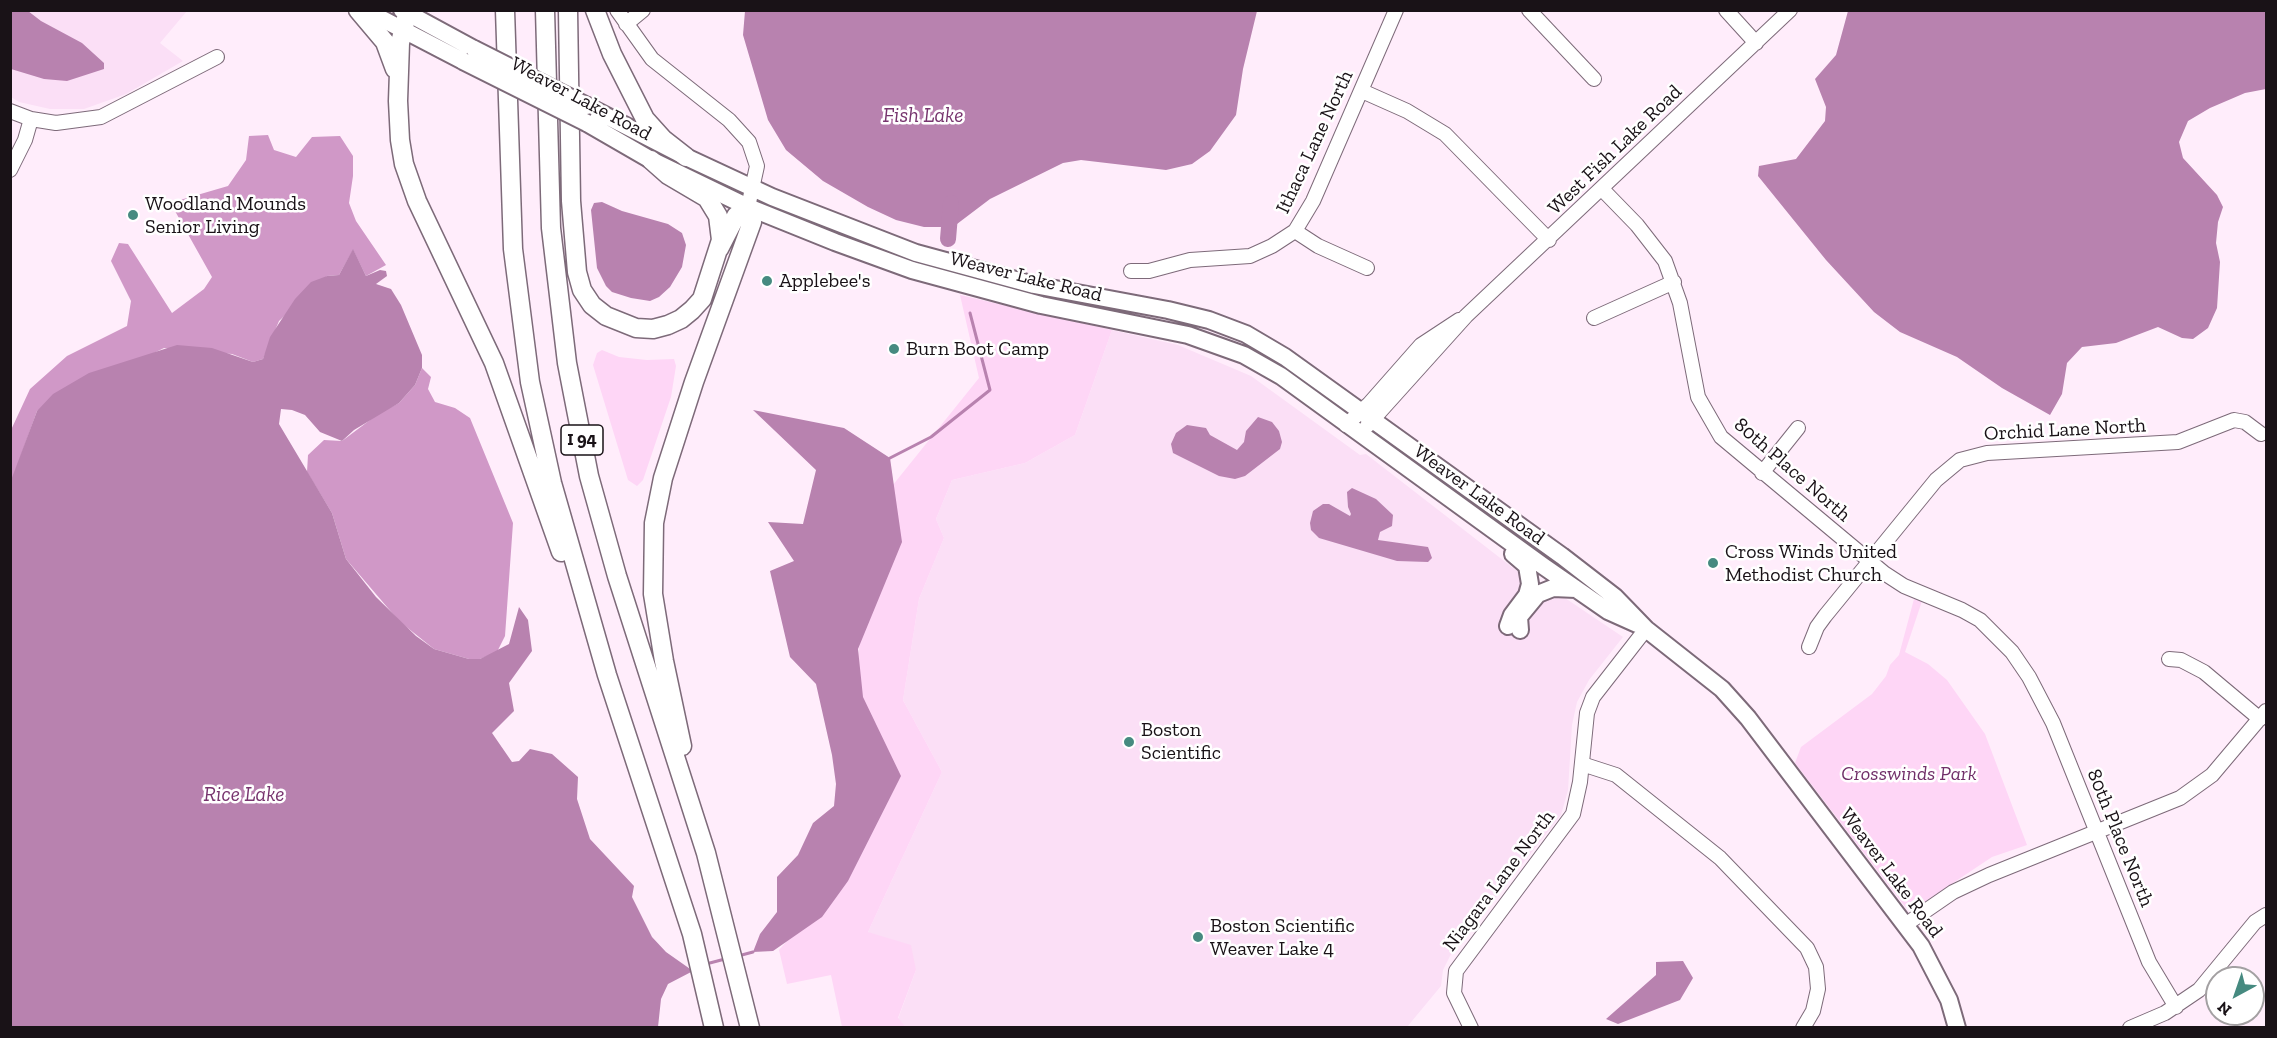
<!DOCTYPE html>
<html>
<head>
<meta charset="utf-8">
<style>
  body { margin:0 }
  #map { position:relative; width:2277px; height:1038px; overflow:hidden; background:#ffedfb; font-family:"Zilla Slab",serif }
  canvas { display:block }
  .frame { position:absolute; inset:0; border:12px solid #191217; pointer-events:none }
  .north { position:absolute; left:2205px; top:966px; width:60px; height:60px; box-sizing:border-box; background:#fff; border:2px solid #a3a0a2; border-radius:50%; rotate:220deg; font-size:16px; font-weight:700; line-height:24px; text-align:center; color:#191217 }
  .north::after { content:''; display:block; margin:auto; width:21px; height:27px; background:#468a80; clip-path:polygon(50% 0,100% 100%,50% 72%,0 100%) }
</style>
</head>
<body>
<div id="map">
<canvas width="2277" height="1038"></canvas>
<div class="frame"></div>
<div class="north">N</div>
</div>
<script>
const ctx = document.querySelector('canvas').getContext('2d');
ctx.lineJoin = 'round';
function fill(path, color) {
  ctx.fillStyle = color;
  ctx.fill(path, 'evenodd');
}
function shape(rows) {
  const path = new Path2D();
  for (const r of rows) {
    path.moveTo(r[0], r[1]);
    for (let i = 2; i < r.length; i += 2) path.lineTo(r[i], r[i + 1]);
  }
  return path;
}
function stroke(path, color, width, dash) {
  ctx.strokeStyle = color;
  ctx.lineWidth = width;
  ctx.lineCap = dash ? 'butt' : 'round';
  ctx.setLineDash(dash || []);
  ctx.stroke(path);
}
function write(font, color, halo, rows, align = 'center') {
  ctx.font = font + ' "Zilla Slab",serif';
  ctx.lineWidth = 5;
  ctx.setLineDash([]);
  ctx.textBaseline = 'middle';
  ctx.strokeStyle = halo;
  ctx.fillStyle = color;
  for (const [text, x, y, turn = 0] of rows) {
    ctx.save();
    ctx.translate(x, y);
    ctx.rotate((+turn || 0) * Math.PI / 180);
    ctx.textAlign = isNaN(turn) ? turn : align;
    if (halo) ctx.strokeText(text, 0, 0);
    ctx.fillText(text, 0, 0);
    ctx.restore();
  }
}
fill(shape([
  [10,11,187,11,160,43,183,61,126,94,84,109,50,109,19,102,11,97],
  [1112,330,1178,345,1251,376,1360,455,1366,454,1517,571,1551,593,1562,596,1623,637,1589,680,1577,702,1572,725,1568,790,1561,815,1450,956,1443,970,1441,986,1407,1027,906,1027,898,1019,916,970,868,932,942,772,903,700,919,599,944,538,936,519,952,480,1025,463,1075,435]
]), '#fbdff6');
fill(shape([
  [960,295,1112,330,1075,435,1025,463,952,480,936,519,944,538,919,599,903,700,942,772,868,932,911,945,916,970,898,1018,906,1027,842,1027,831,975,787,984,779,950,830,891,876,506,979,378],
  [602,350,619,357,647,360,674,359,676,366,671,397,643,480,637,486,628,480,593,365,597,353],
  [1914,599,1922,601,1905,652,1928,664,1947,680,1985,734,2027,845,1992,857,1914,909,1906,908,1795,763,1801,747,1872,694,1886,676,1890,665,1899,655]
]), '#fed6f6');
fill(shape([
  [268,135,274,150,296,157,312,137,340,136,353,156,353,176,349,203,356,221,386,265,366,276,353,250,339,275,327,276,279,321,263,359,253,362,232,354,164,348,37,411,11,483,11,430,30,389,67,356,127,326,131,301,111,261,119,243,128,244,172,313,204,289,212,277,175,211,180,200,228,186,246,160,249,136],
  [422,368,431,377,428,389,435,402,455,408,470,418,513,523,505,636,497,652,480,659,469,659,434,649,399,621,346,559,332,513,307,472,308,455,324,440,342,441,378,414,399,403,415,385]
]), '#d098c7');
fill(shape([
  [10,11,28,11,41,21,82,43,104,63,104,69,67,81,44,79,11,69],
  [745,11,745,10,1257,11,1243,69,1236,115,1210,151,1192,164,1166,170,1081,160,1063,163,990,199,957,224,943,227,924,227,896,220,868,207,823,181,786,150,768,120,743,35],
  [1848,11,2266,11,2266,89,2245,93,2210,108,2188,121,2179,142,2183,158,2217,195,2223,207,2218,222,2216,243,2220,262,2217,308,2208,328,2193,339,2182,338,2158,327,2116,343,2082,347,2067,363,2062,394,2050,415,2002,388,1957,357,1900,332,1874,312,1826,260,1758,176,1759,166,1796,159,1825,121,1826,107,1815,79,1836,55],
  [602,202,622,211,668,224,682,233,686,245,682,267,670,287,659,297,650,301,631,298,612,292,606,286,597,268,591,210,594,203],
  [353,249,366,276,380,270,386,271,387,276,376,284,391,289,401,305,422,355,422,368,415,385,399,403,354,430,342,441,320,432,305,415,292,410,281,409,279,424,332,513,346,559,376,597,416,636,434,649,469,659,480,659,509,644,519,607,528,620,532,651,509,683,514,711,492,733,512,762,519,761,530,749,552,754,578,777,577,799,590,839,634,886,632,897,652,937,666,952,693,971,668,984,661,999,658,1027,11,1027,10,483,37,411,53,394,89,373,177,345,212,348,253,362,263,359,270,337,295,299,311,282,327,276,339,275],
  [753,410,844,428,890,458,902,542,858,649,863,697,901,776,848,881,822,917,773,951,753,952,760,934,777,912,777,877,798,855,813,823,834,806,836,784,832,755,816,684,790,657,770,571,794,561,768,522,803,524,816,470],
  [1258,417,1272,422,1279,431,1282,442,1280,449,1245,476,1235,479,1219,476,1173,453,1171,444,1176,433,1187,425,1206,428,1210,435,1237,450,1244,442,1246,431],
  [1352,488,1376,499,1393,515,1392,526,1380,532,1378,540,1428,547,1432,558,1428,562,1397,561,1319,538,1311,530,1310,523,1313,511,1323,504,1329,504,1350,516,1351,514,1348,507,1347,492],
  [1683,961,1693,978,1680,1000,1618,1024,1606,1019,1656,975,1656,962]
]), '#b882af');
stroke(shape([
  [890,458,931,437,990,390,970,313],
  [738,956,753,952],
  [706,964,725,959]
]), '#b882af', 3);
stroke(shape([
  [948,239,951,203]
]), '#b882af', 16);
const minor = shape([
  [617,10,652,59,729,120,749,142,757,166,748,207],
  [1529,10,1594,79],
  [1726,10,1756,43],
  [626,24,643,10],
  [1362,91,1407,111,1445,134,1549,240],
  [10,111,31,119,56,123,101,117,217,57],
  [10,170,25,140,31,119],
  [1602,189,1637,225,1665,261,1680,303,1698,397,1721,437,1884,573,1904,586,1962,610,1980,620,2012,652,2029,677,2053,723,2149,962,2176,1007],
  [1295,231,1318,246,1367,268],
  [1131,271,1149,271,1190,260,1250,256,1272,246,1295,231,1313,201,1396,10],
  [1594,318,1674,282],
  [1346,425,1369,404,1421,345,1459,320],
  [1367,426,1466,316,1790,10],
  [1762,473,1798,428],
  [1809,647,1817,627,1825,616,1936,480,1960,460,1987,453,2178,442,2234,420,2245,422,2261,434],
  [2169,659,2181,660,2204,672,2260,719],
  [1582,764,1616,775,1720,858,1807,948,1816,967,1818,989,1813,1011,1803,1028],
  [1905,925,1953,892,1989,875,2180,798,2212,775,2266,711],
  [1471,1028,1454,993,1456,971,1573,814,1580,782,1587,713,1593,697,1646,629],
  [2130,1028,2165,1013,2199,990,2255,922,2266,915]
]);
const major = shape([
  [365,10,463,61],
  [402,10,474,49],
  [587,106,686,157,772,197,916,253,1034,285,1168,310,1209,320,1246,334,1285,357,1562,556,1615,597,1646,629,1722,689,1748,718,1921,946,1949,1000,1957,1028],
  [587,123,651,160,748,207,835,242,912,270,1041,305,1188,335,1244,355,1281,376,1543,566,1608,611,1637,624],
  [1508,626,1512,615,1527,595,1530,584,1527,566,1513,554],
  [1520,630,1519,617,1538,594,1553,588,1576,589]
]);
const highway = shape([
  [358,10,385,42,395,69],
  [408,10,400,43,398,101,400,140,404,164,417,201,494,363,561,552],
  [505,10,513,249,530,382,552,483,607,675,692,934,714,1028],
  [545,10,551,228,567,363,589,476,617,576,706,853,750,1028],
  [568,10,571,201,577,272,582,290,592,305,606,316,636,328,653,329,668,325,681,319,692,310,702,299,721,240,718,216,707,198,668,175,651,160],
  [595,10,612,54,645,119,663,139,686,157],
  [682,746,664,661,653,594,654,523,663,478,694,382,752,222,748,207,736,216,719,249]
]);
stroke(minor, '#7d6a79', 16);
stroke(major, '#7d6a79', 20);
stroke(highway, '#7d6a79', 21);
stroke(minor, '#fff', 14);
stroke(major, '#fff', 16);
stroke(highway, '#fff', 18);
const majorBridge = shape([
  [474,49,587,106],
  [463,61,587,123]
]);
stroke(majorBridge, '#7d6a79', 20, []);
stroke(majorBridge, '#fff', 16);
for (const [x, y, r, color] of [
  [133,215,6,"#468a80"],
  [767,281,6,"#468a80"],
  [894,349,6,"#468a80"],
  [1713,563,6,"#468a80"],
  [1129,742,6,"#468a80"],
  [1198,937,6,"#468a80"]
]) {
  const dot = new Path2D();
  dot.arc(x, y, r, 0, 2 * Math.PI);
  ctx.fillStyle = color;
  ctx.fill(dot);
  stroke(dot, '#fff', 2);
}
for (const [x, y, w] of [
  [582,440,42]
]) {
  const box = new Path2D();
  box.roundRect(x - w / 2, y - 15, w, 30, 4.5);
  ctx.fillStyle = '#fff';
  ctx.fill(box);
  stroke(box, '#191217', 1.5);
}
write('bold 18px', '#191217', null, [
  ["I 94",582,440]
]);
write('20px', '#191217', '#fff', [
  ["Weaver Lake Road",581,99,28],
  ["Ithaca Lane North",1315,142,-65],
  ["West Fish Lake Road",1615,150,-44],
  ["Weaver Lake Road",1026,277,14],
  ["Orchid Lane North",2065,430,-3],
  ["80th Place North",1792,470,41],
  ["Weaver Lake Road",1479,495,36],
  ["80th Place North",2120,838,68],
  ["Weaver Lake Road",1891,873,53],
  ["Niagara Lane North",1499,881,-53]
]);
write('20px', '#191217', '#fff', [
  ["Woodland Mounds",145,204],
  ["Senior Living",145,227],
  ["Applebee's",779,281],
  ["Burn Boot Camp",906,349],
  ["Cross Winds United",1725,552],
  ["Methodist Church",1725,575],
  ["Boston",1141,730],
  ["Scientific",1141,753],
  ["Boston Scientific",1210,926],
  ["Weaver Lake 4",1210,949]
], 'left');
write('italic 20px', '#712f69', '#fff', [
  ["Crosswinds Park",1909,774]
]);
write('italic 21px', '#77346e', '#fff', [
  ["Fish Lake",923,116],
  ["Rice Lake",244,795]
]);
</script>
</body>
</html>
